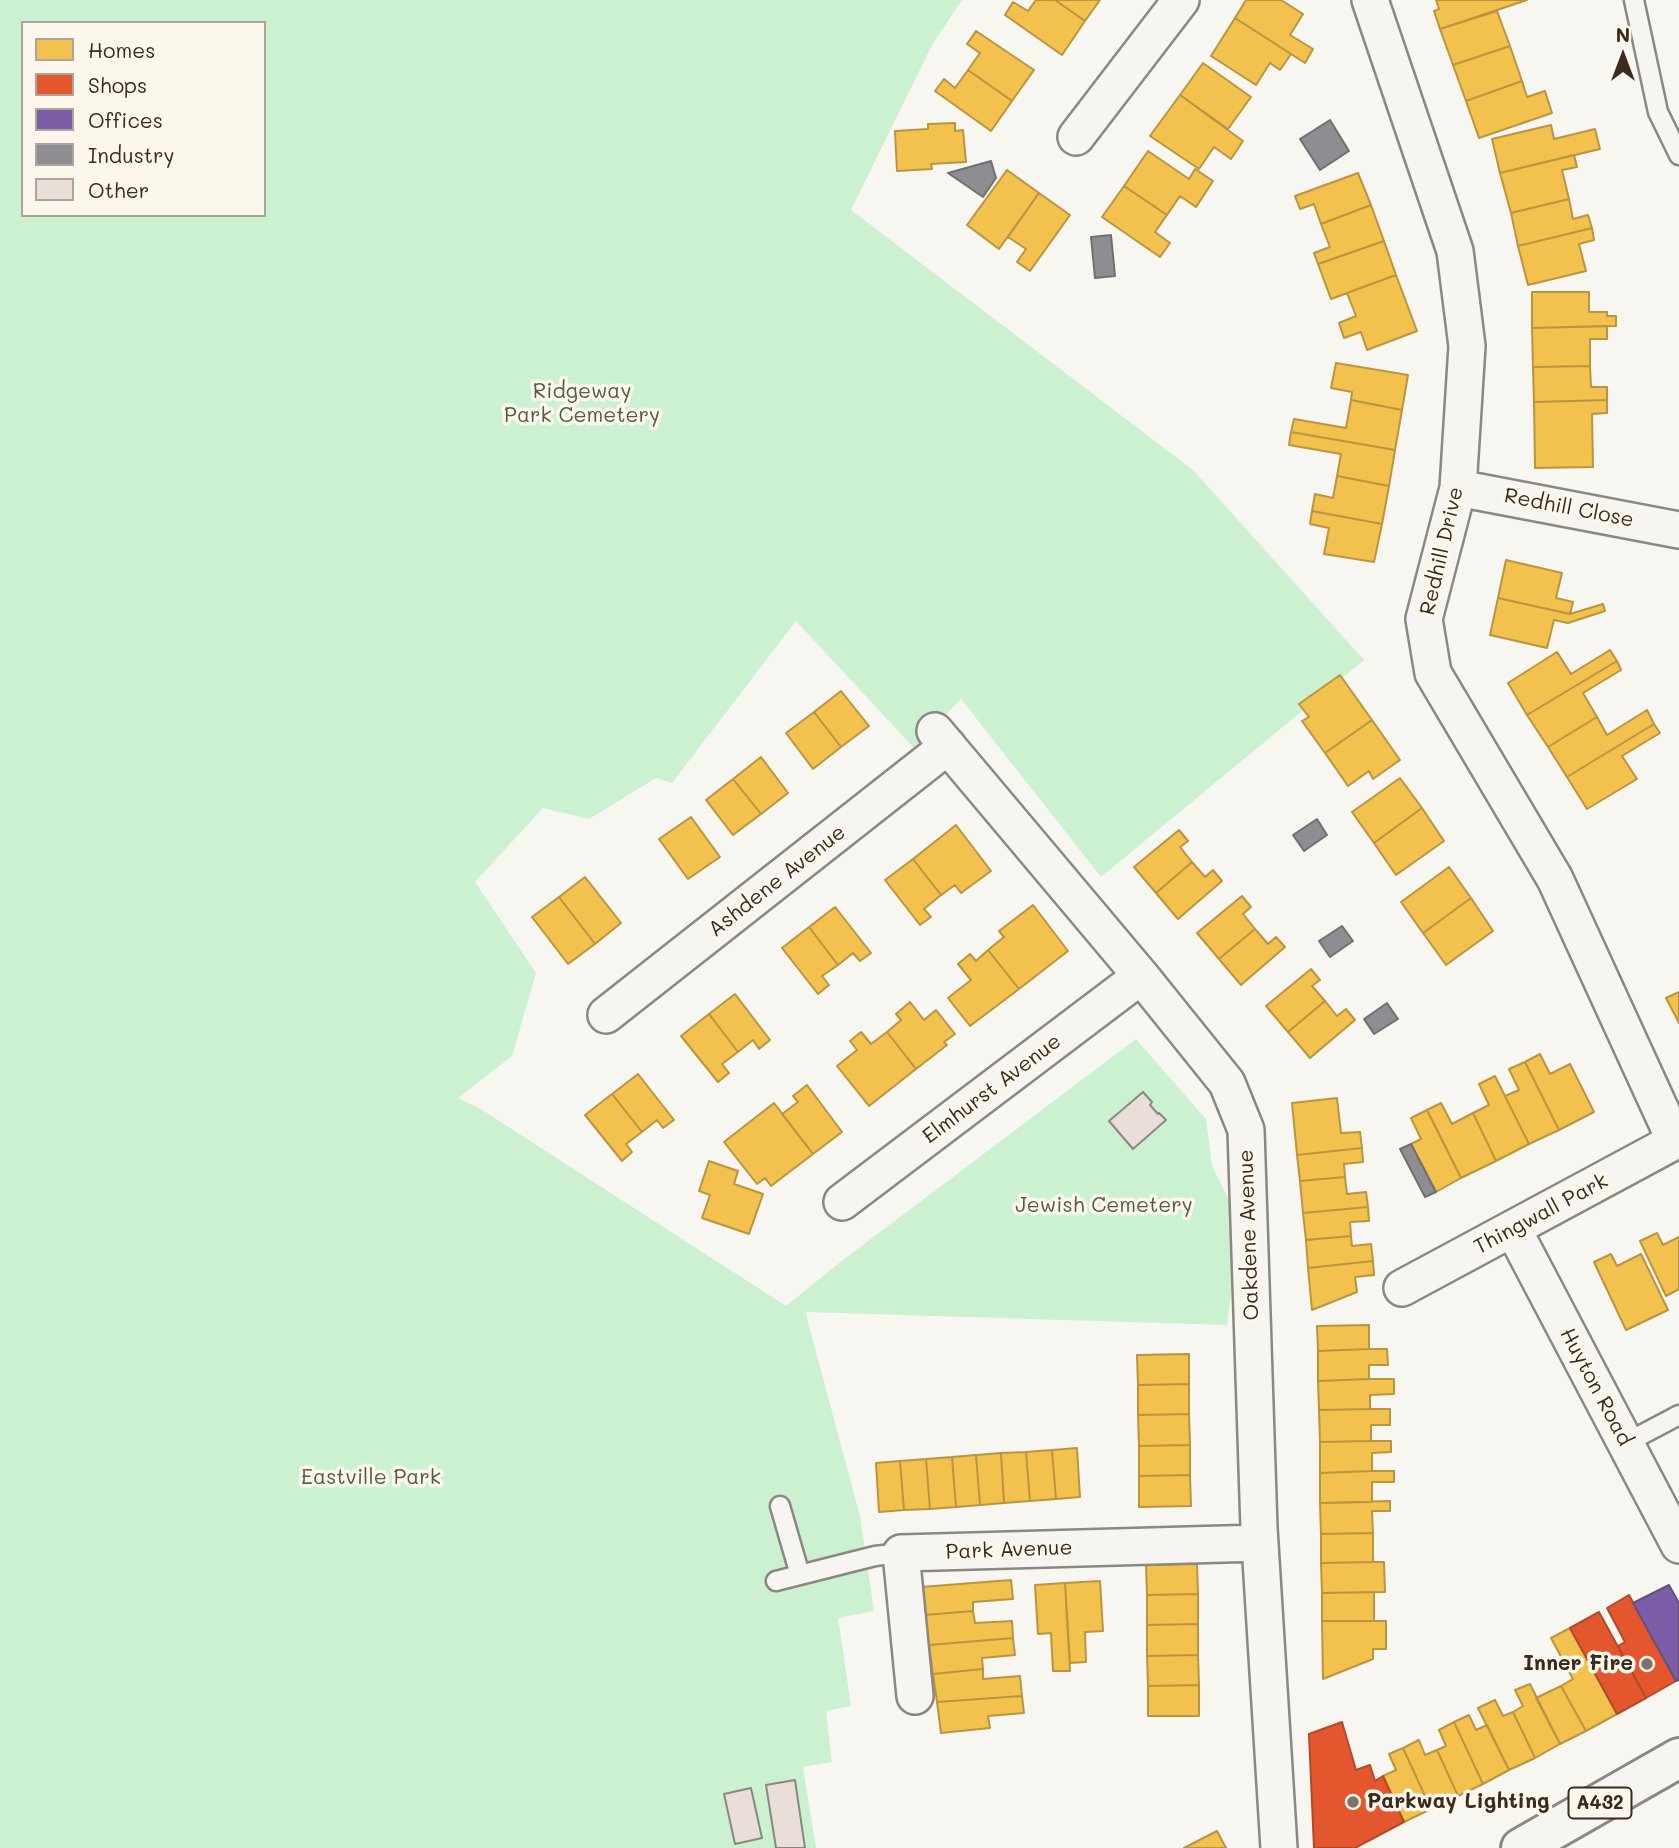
<!DOCTYPE html>
<html>
<head>
<meta charset="utf-8">
<style>
  body { margin:0 }
  #map { position:relative; width:1679px; height:1848px; overflow:hidden; background:#f8f6f0; font-family:Mali,sans-serif }
  canvas { display:block }
  .legend { position:absolute; left:21px; top:21px; width:245px; height:196px; box-sizing:border-box; background:#fbf7ec; border:2px solid #aea59a; margin:0; padding:9px 12px; list-style:none; font-size:21px; color:#3b2a1e }
  .legend li { display:flex; align-items:center; gap:14px; height:35px }
  .legend b { width:35px; border:2px solid #aea59a }
  .north { position:absolute; left:1588px; top:21px; width:70px; height:70px; -webkit-text-stroke:5px #fbf7ec; paint-order:stroke; rotate:0deg; font-size:19px; font-weight:700; line-height:28px; text-align:center; color:#3b2a1e }
  .north::after { content:''; display:block; margin:auto; width:24px; height:32px; background:#3b2a1e; clip-path:polygon(50% 0,100% 100%,50% 72%,0 100%) }
</style>
</head>
<body>
<div id="map">
<canvas width="1679" height="1848"></canvas>
<ul class="legend">
<li><b style="height:19px;background:#f2c14e"></b>Homes</li>
<li><b style="height:19px;background:#e4572e"></b>Shops</li>
<li><b style="height:19px;background:#7b5ea7"></b>Offices</li>
<li><b style="height:19px;background:#8d8d92"></b>Industry</li>
<li><b style="height:19px;background:#eaded8"></b>Other</li>
</ul>
<div class="north">N</div>
</div>
<script>
const ctx = document.querySelector('canvas').getContext('2d');
ctx.lineJoin = 'round';
function fill(path, color) {
  ctx.fillStyle = color;
  ctx.fill(path, 'evenodd');
}
function shape(rows) {
  const path = new Path2D();
  for (const r of rows) {
    path.moveTo(r[0], r[1]);
    for (let i = 2; i < r.length; i += 2) path.lineTo(r[i], r[i + 1]);
  }
  return path;
}
function stroke(path, color, width, dash) {
  ctx.strokeStyle = color;
  ctx.lineWidth = width;
  ctx.lineCap = dash ? 'butt' : 'round';
  ctx.setLineDash(dash || []);
  ctx.stroke(path);
}
function write(font, color, halo, rows, align = 'center') {
  ctx.font = font + ' Mali,sans-serif';
  ctx.lineWidth = 7;
  ctx.setLineDash([]);
  ctx.textBaseline = 'middle';
  ctx.strokeStyle = halo;
  ctx.fillStyle = color;
  for (const [text, x, y, turn = 0] of rows) {
    ctx.save();
    ctx.translate(x, y);
    ctx.rotate((+turn || 0) * Math.PI / 180);
    ctx.textAlign = isNaN(turn) ? turn : align;
    if (halo) ctx.strokeText(text, 0, 0);
    ctx.fillText(text, 0, 0);
    ctx.restore();
  }
}
fill(shape([
  [0,0,962,0,932,45,851,210,1193,470,1364,660,1101,877,961,699,914,748,796,621,672,783,656,778,589,819,543,808,475,882,536,973,512,1056,458,1098,479,1108,786,1306,839,1263,1136,1039,1206,1119,1212,1166,1240,1222,1227,1325,806,1312,809,1326,860,1516,874,1611,838,1618,851,1706,826,1711,832,1762,803,1767,816,1848,0,1848],
  [23,23,264,23,264,215,23,215]
]), '#ccf1d1');
const homes = shape([
  [1036,0,1055,0,1085,21,1062,55,1005,15,1013,2,1028,11,1036,0],
  [1055,0,1100,0,1085,21,1055,0],
  [1246,0,1281,0,1303,14,1290,35,1313,49,1305,63,1235,18,1246,0],
  [1436,0,1527,0,1440,29,1434,11,1439,9,1436,0],
  [1497,11,1510,46,1453,65,1440,29,1497,11],
  [1235,18,1291,54,1280,70,1270,63,1256,85,1211,56,1235,18],
  [976,31,1034,70,1012,101,968,70,980,53,967,44,976,31],
  [1510,46,1522,81,1466,101,1453,65,1510,46],
  [1203,63,1251,97,1228,129,1180,95,1203,63],
  [968,70,1012,101,991,131,935,91,944,79,955,88,968,70],
  [1522,81,1527,97,1545,91,1552,113,1479,138,1466,101,1522,81],
  [1180,95,1243,141,1231,159,1214,147,1199,169,1150,136,1180,95],
  [955,123,955,131,963,130,966,162,931,164,932,169,897,171,895,131,928,129,928,124,955,123],
  [1551,125,1554,139,1595,129,1600,149,1500,173,1492,139,1551,125],
  [1148,151,1189,179,1195,169,1213,181,1196,207,1180,196,1167,215,1124,186,1148,151],
  [1574,155,1577,167,1562,170,1569,199,1511,213,1500,173,1574,155],
  [1007,170,1039,193,999,249,967,225,1007,170],
  [1358,173,1371,205,1321,224,1314,204,1300,209,1295,196,1358,173],
  [1124,186,1167,215,1155,232,1170,243,1160,257,1102,217,1124,186],
  [1039,193,1070,215,1030,271,1017,262,1026,249,1008,237,1039,193],
  [1569,199,1573,219,1588,215,1592,228,1518,246,1511,213,1569,199],
  [1371,205,1384,241,1318,264,1314,253,1330,247,1321,224,1371,205],
  [1592,228,1594,240,1579,244,1586,271,1528,285,1518,246,1592,228],
  [1384,241,1396,275,1331,299,1318,264,1384,241],
  [1396,275,1417,331,1367,350,1361,332,1344,338,1339,323,1356,316,1347,293,1396,275],
  [1532,292,1589,292,1589,312,1607,312,1607,316,1616,316,1616,326,1532,328,1532,292],
  [1607,326,1607,339,1590,339,1590,366,1533,367,1532,328,1607,326],
  [1336,363,1408,375,1402,410,1351,400,1352,392,1331,388,1336,363],
  [1590,366,1591,387,1607,387,1607,400,1534,402,1533,367,1590,366],
  [1351,400,1402,410,1395,450,1291,432,1294,419,1346,428,1351,400],
  [1607,400,1607,413,1592,414,1593,467,1535,468,1534,402,1607,400],
  [1291,432,1395,450,1389,486,1337,476,1341,454,1289,445,1291,432],
  [1337,476,1389,486,1382,524,1312,511,1315,494,1333,498,1337,476],
  [1312,511,1382,524,1374,562,1324,554,1329,528,1310,524,1312,511],
  [1506,560,1562,573,1556,598,1573,602,1570,614,1498,598,1506,560],
  [1498,598,1570,614,1603,604,1605,611,1568,623,1554,620,1547,648,1490,635,1498,598],
  [1610,650,1617,661,1527,715,1508,683,1557,652,1571,674,1610,650],
  [1617,661,1621,670,1583,693,1597,717,1548,747,1527,715,1617,661],
  [1340,675,1372,720,1325,753,1302,721,1309,717,1299,704,1340,675],
  [841,691,869,726,841,747,814,712,841,691],
  [1647,710,1654,724,1567,777,1548,747,1597,717,1607,735,1647,710],
  [814,712,841,747,813,769,786,733,814,712],
  [1372,720,1400,760,1373,779,1369,771,1348,786,1325,753,1372,720],
  [1654,724,1660,733,1622,756,1637,779,1587,809,1567,777,1654,724],
  [761,757,788,793,761,814,733,779,761,757],
  [1400,778,1422,808,1374,843,1352,812,1400,778],
  [733,779,761,814,733,835,706,800,733,779],
  [1422,808,1444,841,1396,875,1374,843,1422,808],
  [691,817,720,857,688,879,659,839,691,817],
  [956,825,991,871,961,893,955,885,941,895,913,859,956,825],
  [1179,830,1188,841,1180,847,1192,862,1156,893,1134,867,1179,830],
  [913,859,941,895,924,909,931,917,920,925,885,880,913,859],
  [1192,862,1205,877,1213,870,1222,881,1178,919,1156,893,1192,862],
  [1449,867,1471,898,1423,933,1401,902,1449,867],
  [585,877,621,923,595,944,559,897,585,877],
  [1242,896,1251,907,1243,914,1255,929,1219,959,1197,933,1242,896],
  [559,897,595,944,568,964,532,917,559,897],
  [1471,898,1493,931,1446,965,1423,933,1471,898],
  [1033,905,1068,951,1019,989,988,950,1004,937,999,931,1033,905],
  [835,907,871,953,860,961,853,953,838,965,809,927,835,907],
  [809,927,838,965,822,976,829,985,818,994,782,948,809,927],
  [1255,929,1268,944,1276,937,1285,947,1241,985,1219,959,1255,929],
  [988,950,1019,989,970,1026,948,998,971,980,958,964,970,954,976,961,988,950],
  [1311,969,1320,980,1312,986,1325,1001,1288,1032,1266,1006,1311,969],
  [1679,992,1679,1023,1666,998,1679,992],
  [735,994,770,1040,759,1049,753,1040,738,1052,709,1014,735,994],
  [1325,1001,1337,1016,1346,1009,1355,1020,1310,1058,1288,1032,1325,1001],
  [910,1002,924,1020,936,1010,955,1034,944,1042,947,1045,916,1069,887,1032,901,1020,896,1014,910,1002],
  [709,1014,738,1052,722,1064,729,1073,718,1082,681,1036,709,1014],
  [861,1032,871,1044,887,1032,916,1069,869,1106,837,1066,857,1050,850,1041,861,1032],
  [1540,1054,1550,1074,1570,1064,1594,1112,1559,1130,1525,1062,1540,1054],
  [1525,1062,1559,1130,1529,1144,1505,1096,1519,1090,1509,1069,1525,1062],
  [638,1074,674,1120,663,1128,657,1120,642,1132,612,1094,638,1074],
  [1495,1076,1529,1144,1496,1161,1473,1113,1489,1105,1479,1084,1495,1076],
  [807,1085,842,1132,813,1154,782,1114,798,1102,793,1096,807,1085],
  [612,1094,642,1132,626,1144,632,1152,622,1161,585,1115,612,1094],
  [1337,1098,1341,1133,1360,1132,1362,1148,1297,1155,1292,1103,1337,1098],
  [774,1103,813,1154,771,1186,765,1178,757,1184,724,1142,774,1103],
  [1441,1103,1452,1124,1473,1113,1496,1161,1461,1178,1427,1110,1441,1103],
  [1427,1110,1461,1178,1436,1192,1411,1144,1421,1139,1411,1118,1427,1110],
  [1362,1148,1363,1162,1344,1164,1345,1177,1300,1181,1297,1155,1362,1148],
  [709,1161,738,1171,734,1184,763,1194,749,1234,702,1218,710,1195,699,1191,709,1161],
  [1345,1177,1347,1194,1366,1192,1368,1207,1303,1213,1300,1181,1345,1177],
  [1368,1207,1369,1221,1350,1222,1351,1236,1306,1240,1303,1213,1368,1207],
  [1657,1233,1663,1245,1679,1237,1679,1289,1666,1296,1640,1241,1657,1233],
  [1351,1236,1352,1246,1371,1244,1373,1261,1308,1268,1306,1240,1351,1236],
  [1611,1254,1617,1266,1641,1254,1668,1310,1626,1330,1594,1262,1611,1254],
  [1373,1261,1374,1275,1355,1277,1357,1292,1312,1310,1308,1268,1373,1261],
  [1369,1325,1369,1349,1318,1351,1317,1326,1369,1325],
  [1369,1349,1387,1349,1388,1365,1369,1365,1369,1379,1318,1381,1318,1351,1369,1349],
  [1189,1354,1189,1384,1138,1385,1137,1355,1189,1354],
  [1369,1379,1394,1379,1394,1394,1370,1395,1370,1409,1319,1410,1318,1381,1369,1379],
  [1189,1384,1189,1414,1138,1415,1138,1385,1189,1384],
  [1370,1409,1390,1409,1390,1425,1371,1425,1371,1441,1320,1442,1319,1410,1370,1409],
  [1189,1414,1190,1445,1139,1446,1138,1415,1189,1414],
  [1371,1441,1391,1441,1391,1452,1372,1453,1372,1471,1320,1473,1320,1442,1371,1441],
  [1190,1445,1190,1475,1139,1476,1139,1446,1190,1445],
  [1077,1448,1080,1497,1056,1499,1052,1450,1077,1448],
  [1052,1450,1056,1499,1030,1501,1026,1452,1052,1450],
  [1026,1452,1030,1501,1004,1503,1001,1453,1026,1452],
  [1001,1453,1004,1503,980,1505,976,1455,1001,1453],
  [976,1455,980,1505,956,1507,952,1457,976,1455],
  [952,1457,956,1507,930,1509,926,1459,952,1457],
  [926,1459,930,1509,904,1510,900,1461,926,1459],
  [900,1461,904,1510,879,1512,876,1463,900,1461],
  [1372,1471,1394,1471,1394,1482,1372,1482,1372,1502,1320,1503,1320,1473,1372,1471],
  [1190,1475,1191,1506,1139,1507,1139,1476,1190,1475],
  [1390,1501,1390,1511,1372,1511,1373,1533,1321,1534,1320,1503,1390,1501],
  [1373,1533,1373,1562,1321,1563,1321,1534,1373,1533],
  [1373,1562,1384,1562,1385,1592,1322,1593,1321,1563,1373,1562],
  [1197,1564,1198,1594,1147,1595,1146,1565,1197,1564],
  [1011,1580,1013,1599,973,1602,973,1611,925,1615,921,1587,1011,1580],
  [1100,1581,1103,1631,1085,1632,1086,1662,1070,1663,1065,1583,1100,1581],
  [1065,1583,1070,1671,1053,1671,1051,1633,1038,1634,1035,1585,1065,1583],
  [1374,1592,1374,1621,1322,1621,1322,1593,1374,1592],
  [1198,1594,1198,1624,1147,1625,1147,1595,1198,1594],
  [973,1611,975,1623,1012,1621,1013,1638,929,1645,925,1615,973,1611],
  [1322,1621,1386,1621,1386,1649,1373,1649,1373,1659,1323,1679,1322,1621],
  [1198,1624,1198,1655,1147,1656,1147,1625,1198,1624],
  [1570,1628,1617,1714,1586,1731,1561,1686,1573,1679,1551,1638,1570,1628],
  [1013,1638,1015,1655,982,1658,983,1669,933,1674,929,1645,1013,1638],
  [1198,1655,1199,1685,1148,1686,1147,1656,1198,1655],
  [983,1669,983,1679,1020,1676,1022,1696,937,1702,933,1674,983,1669],
  [1530,1684,1560,1744,1535,1758,1513,1712,1523,1706,1515,1690,1530,1684],
  [1199,1685,1199,1716,1148,1716,1148,1686,1199,1685],
  [1561,1686,1586,1731,1560,1744,1536,1698,1561,1686],
  [1022,1696,1024,1713,988,1716,990,1728,941,1733,937,1702,1022,1696],
  [1495,1700,1503,1716,1513,1712,1535,1758,1509,1770,1478,1708,1495,1700],
  [1469,1715,1476,1730,1487,1725,1509,1770,1483,1784,1454,1722,1469,1715],
  [1454,1722,1483,1784,1458,1796,1437,1750,1446,1746,1439,1730,1454,1722],
  [1419,1740,1425,1755,1437,1750,1458,1796,1431,1809,1403,1748,1419,1740],
  [1403,1748,1431,1809,1404,1822,1383,1776,1396,1770,1389,1754,1403,1748],
  [1217,1831,1226,1848,1184,1848,1217,1831]
]);
fill(homes, '#f2c14e');
stroke(homes, '#bb9440', 2);
const shops = shape([
  [1629,1595,1676,1681,1646,1698,1618,1646,1625,1642,1607,1608,1629,1595],
  [1599,1612,1646,1698,1617,1714,1570,1628,1599,1612],
  [1342,1722,1356,1770,1370,1765,1375,1781,1383,1776,1404,1822,1355,1848,1314,1848,1309,1734,1342,1722]
]);
fill(shops, '#e4572e');
stroke(shops, '#b14a29', 2);
const offices = shape([
  [1669,1585,1679,1603,1679,1680,1676,1681,1633,1603,1669,1585]
]);
fill(offices, '#7b5ea7');
stroke(offices, '#684e7e', 2);
const industry = shape([
  [1330,120,1349,151,1320,170,1300,139,1330,120],
  [991,161,996,178,983,197,948,173,991,161],
  [1111,235,1115,276,1095,278,1091,237,1111,235],
  [1317,819,1327,835,1304,851,1293,835,1317,819],
  [1342,926,1353,941,1330,957,1319,941,1342,926],
  [1387,1003,1398,1019,1374,1034,1364,1019,1387,1003],
  [1411,1144,1436,1192,1425,1197,1400,1149,1411,1144]
]);
fill(industry, '#8d8d92');
stroke(industry, '#746f6f', 2);
const building = shape([
  [1143,1092,1152,1102,1150,1105,1158,1114,1159,1113,1166,1120,1133,1149,1109,1121,1143,1092],
  [795,1780,805,1848,776,1848,766,1785,795,1780],
  [751,1788,762,1838,735,1844,724,1794,751,1788]
]);
fill(building, '#eaded8');
stroke(building, '#8b8781', 2);
const lane = shape([
  [1634,0,1658,112,1679,155],
  [1626,1443,1679,1415],
  [780,1506,800,1575],
  [776,1581,875,1556,901,1553]
]);
const street = shape([
  [1370,0,1455,251,1467,346,1458,488,1424,619,1433,673,1555,879,1675,1141],
  [1076,137,1181,0],
  [1458,488,1679,530],
  [935,731,1141,976,1227,1083,1246,1130,1259,1528,1279,1848],
  [606,1015,948,746],
  [842,1202,1141,976],
  [1513,1229,1679,1545],
  [1402,1288,1679,1139],
  [915,1696,901,1553,1260,1543]
]);
const primary = shape([
  [1521,1848,1679,1758]
]);
stroke(lane, '#8b8781', 23);
stroke(street, '#8b8781', 40);
stroke(primary, '#8b8781', 44);
stroke(lane, '#f6f5f1', 18);
stroke(street, '#f6f5f1', 35);
stroke(primary, '#f6f5f1', 38);
for (const [x, y, r, color] of [
  [1647,1664,7,"#7d7168"],
  [1353,1802,7,"#7d7168"]
]) {
  const dot = new Path2D();
  dot.arc(x, y, r, 0, 2 * Math.PI);
  ctx.fillStyle = color;
  ctx.fill(dot);
  stroke(dot, '#fbf7ec', 2.5);
}
for (const [x, y, w] of [
  [1600,1803,63]
]) {
  const box = new Path2D();
  box.roundRect(x - w / 2, y - 15.5, w, 31, 5);
  ctx.fillStyle = '#fbf7ec';
  ctx.fill(box);
  stroke(box, '#3b2a1e', 2);
}
write('bold 19px', '#3b2a1e', null, [
  ["A432",1600,1803]
]);
write('21px', '#565b44', '#fbf7ec', [
  ["Ridgeway",582,392],
  ["Park Cemetery",582,416],
  ["Jewish Cemetery",1104,1206],
  ["Eastville Park",371,1478]
]);
write('21px', '#3b2a1e', '#fbf7ec', [
  ["Redhill Close",1569,508,11],
  ["Redhill Drive",1442,551,-77],
  ["Ashdene Avenue",777,881,-38],
  ["Elmhurst Avenue",992,1089,-37],
  ["Thingwall Park",1541,1214,-28],
  ["Oakdene Avenue",1249,1235,-92],
  ["Huyton Road",1596,1387,62],
  ["Park Avenue",1009,1550,-2]
]);
write('bold 21px', '#3b2a1e', '#fbf7ec', [
  ["Inner Fire",1633,1664],
  ["Parkway Lighting",1367,1802,"left"]
], 'right');
</script>
</body>
</html>
